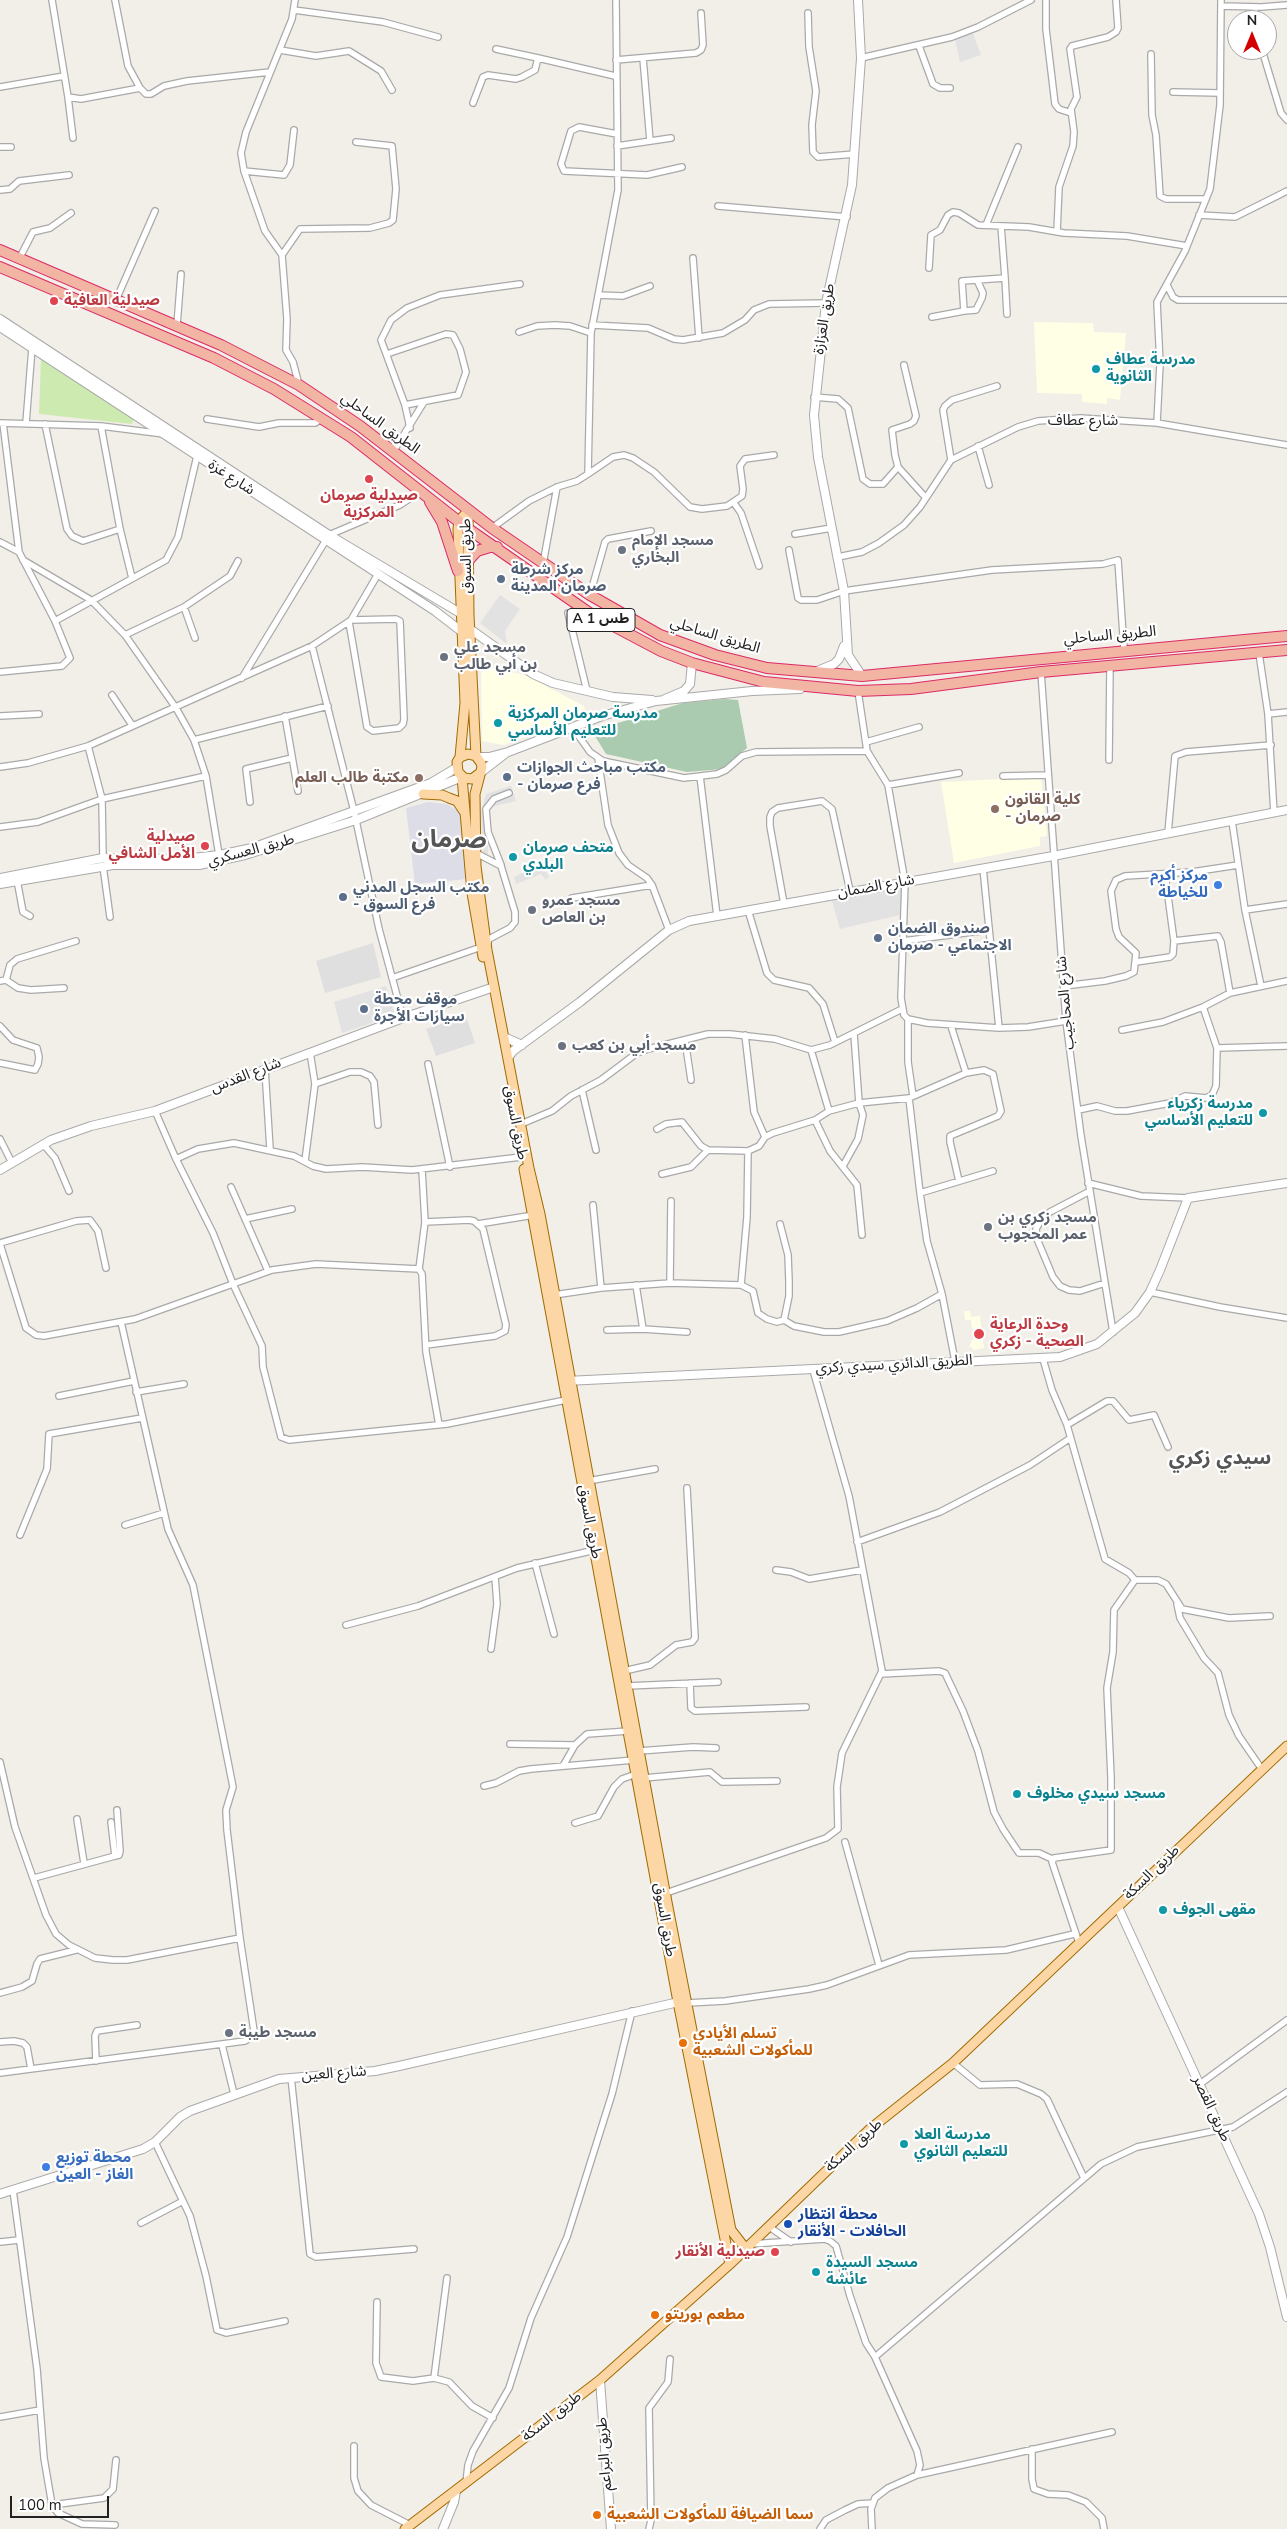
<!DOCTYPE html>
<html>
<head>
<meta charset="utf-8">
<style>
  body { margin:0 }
  #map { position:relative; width:1287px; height:2529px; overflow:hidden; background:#f2efe9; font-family:"Nunito Sans",sans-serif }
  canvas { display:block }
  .north { position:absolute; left:1227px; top:10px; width:50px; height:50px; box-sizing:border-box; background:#fff; border:1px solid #a7a7a7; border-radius:50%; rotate:0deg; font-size:14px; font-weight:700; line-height:20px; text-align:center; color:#222 }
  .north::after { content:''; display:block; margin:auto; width:18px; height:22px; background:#d40000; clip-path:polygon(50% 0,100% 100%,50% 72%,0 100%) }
  .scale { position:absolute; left:10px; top:2496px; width:99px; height:22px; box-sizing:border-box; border:2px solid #222; border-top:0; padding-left:6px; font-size:15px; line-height:18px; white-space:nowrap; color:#222; -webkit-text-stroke:4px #fff; paint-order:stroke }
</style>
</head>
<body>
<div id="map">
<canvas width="1287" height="2529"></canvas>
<div class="north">N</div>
<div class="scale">100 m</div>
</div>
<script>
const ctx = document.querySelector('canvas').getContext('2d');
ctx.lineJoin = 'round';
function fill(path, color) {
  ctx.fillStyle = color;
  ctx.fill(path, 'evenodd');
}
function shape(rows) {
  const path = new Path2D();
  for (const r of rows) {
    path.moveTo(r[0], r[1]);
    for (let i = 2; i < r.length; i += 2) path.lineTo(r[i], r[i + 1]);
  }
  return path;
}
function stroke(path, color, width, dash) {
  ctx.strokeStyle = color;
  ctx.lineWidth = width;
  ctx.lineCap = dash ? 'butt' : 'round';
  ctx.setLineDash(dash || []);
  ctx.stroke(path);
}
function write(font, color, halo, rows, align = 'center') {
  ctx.font = font + ' "Nunito Sans","Noto Sans Arabic",sans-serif';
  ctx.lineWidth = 4.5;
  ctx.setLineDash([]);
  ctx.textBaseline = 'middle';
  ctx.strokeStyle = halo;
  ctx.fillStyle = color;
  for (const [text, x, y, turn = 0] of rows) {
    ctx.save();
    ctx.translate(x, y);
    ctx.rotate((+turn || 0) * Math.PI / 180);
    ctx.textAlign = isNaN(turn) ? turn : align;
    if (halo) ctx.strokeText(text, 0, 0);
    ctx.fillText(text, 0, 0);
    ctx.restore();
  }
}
fill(shape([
  [373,943,381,977,325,993,316,961],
  [466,1016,475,1043,436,1056,426,1029]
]), '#e0dfdf');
fill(shape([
  [1034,322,1093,323,1094,332,1126,333,1120,400,1107,398,1107,404,1082,402,1082,394,1037,393],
  [489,667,525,675,584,706,585,712,580,716,504,745,482,741,481,673],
  [1041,777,1047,836,1040,837,1040,846,954,863,941,782],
  [964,1311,970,1311,971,1317,980,1316,984,1348,973,1350,972,1347,969,1347,972,1340,975,1338,975,1330,972,1328,971,1320,965,1320]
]), '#ffffe5');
fill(shape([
  [41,357,134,418,132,424,39,414]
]), '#cdebb0');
fill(shape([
  [725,699,738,700,747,748,723,769,687,772,606,754,592,731,683,703]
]), '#aacbaf');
fill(shape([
  [972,31,981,55,960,62,955,39],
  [500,595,520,609,505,631,507,644,480,623],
  [511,786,516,801,487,808,488,855,483,856,481,812,486,794],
  [533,868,543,868,549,876,546,880,541,874,516,884,514,877],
  [904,884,904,914,840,929,832,901],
  [386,986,395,1015,342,1033,334,1002]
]), '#e2e2e2');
fill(shape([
  [428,802,447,804,460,812,464,821,467,879,415,884,406,808]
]), '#dddde8');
const minor = shape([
  [52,0,68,97,81,99,140,88],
  [115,0,128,66,140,88,146,94,151,94,164,86,187,81,270,72],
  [295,0,292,19,246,132,241,153,244,171,265,231,282,255,287,319,286,350,293,362,299,385],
  [1046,0,1046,29,1055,104,1059,109,1071,113],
  [1221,6,1261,7,1287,5],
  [1254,7,1256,20],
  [294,10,383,22,438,37],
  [808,13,809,47,816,91,812,125,813,152,818,157,855,154],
  [919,46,933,84,940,88,950,88],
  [496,49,538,58],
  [280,50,316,56,349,51,381,71,392,90],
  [1262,50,1281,113,1287,120],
  [1151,54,1152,115,1156,135,1160,196,1166,199,1206,199],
  [643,58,650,141],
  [861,58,952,37,978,27,1031,0],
  [616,60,696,53,701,50,703,45,701,13],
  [0,87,64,76],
  [1173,92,1220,93],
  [68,97,73,138],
  [473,103,483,77,488,75,516,79,522,77,535,70,538,58,615,76],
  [617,134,579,127,571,131,561,164,564,171,647,175,682,167],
  [617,146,671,138],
  [0,147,11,147],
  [244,171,284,175,290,165,294,130],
  [0,190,10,189,19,181,69,175],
  [718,206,847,217],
  [1199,215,1235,217,1287,191],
  [986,225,1018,147],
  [1057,232,1059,187,1073,146,1074,132,1071,109,1077,97,1070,49,1072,46,1108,37,1116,32,1118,28,1116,0],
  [282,255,300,229,370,228,389,223,393,220,396,189,392,146,356,142],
  [693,258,699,338],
  [19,259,33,232,50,228,71,213],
  [929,268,931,235,940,230,948,215,953,212,959,213,978,225,1029,227,1064,233,1127,236,1187,246],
  [1005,278,1007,314],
  [1167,285,1173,297,1178,300,1287,300],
  [598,295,623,296,650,286],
  [116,300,155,211],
  [964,311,976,310,982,298,983,293,977,280],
  [932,317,964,311,962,281,1005,278,1001,226],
  [177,325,181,274],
  [592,325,648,328,674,339,683,340,723,333,745,320,754,310,769,304,826,303],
  [519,332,537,326,555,325,570,326,591,333],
  [387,354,446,334,453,335,460,349,466,372,458,395,405,405],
  [904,365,916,416,914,421,910,424,892,430,895,455,898,467,926,498],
  [814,397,838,399,848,408,863,479,870,484,883,484,898,467],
  [207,419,259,427,279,423,315,423,323,418],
  [0,423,101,426,164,434],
  [26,423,32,348],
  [1157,423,1160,364,1157,302,1185,251,1210,189,1220,105,1221,0],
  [45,424,67,529,72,536,83,541,120,529],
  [101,426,120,529,132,578],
  [410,428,405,405,381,340,391,320,407,308,440,295,520,284],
  [978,446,989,485],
  [393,452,424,402],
  [951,460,943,410,945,406,952,400,997,386],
  [588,474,613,457,624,455,633,458,654,472,690,507,702,509,727,506,742,496,743,489,740,466,745,459,774,455],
  [734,503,741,513,759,566],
  [492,528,529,501,557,487,577,481,588,474,591,333,618,190,616,0],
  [795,534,832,528],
  [0,542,19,552],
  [789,550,798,598,801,600,817,600,844,591,992,570,1103,564,1118,560,1124,650],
  [838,557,862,552,879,543,904,525,920,507,951,460,1018,427,1038,421,1080,418,1157,423,1287,445],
  [23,560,91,600,125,635,176,708,194,740,206,776,219,855],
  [543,564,557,487],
  [590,595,605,542,608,539,651,531],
  [184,607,195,638],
  [568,613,587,691],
  [55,621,166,560,178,537,197,456],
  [349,622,367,727,373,731,399,728,403,724,404,719,400,621,396,619,351,620],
  [125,635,184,607,230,576,238,561],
  [312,646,354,811,379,929,403,1018],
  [1259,653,1268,714,1274,813],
  [0,672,62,666,70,658,55,621,19,552,3,423],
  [1041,672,1066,1021,1081,1136,1113,1332],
  [242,678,329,535,400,505,420,492],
  [858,691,867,751,888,785,905,882,901,998,904,1015,908,1019,927,1023,999,1028,1028,1027,1066,1021],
  [112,695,132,725],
  [1268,714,1287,712],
  [0,716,39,714],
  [285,716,298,791],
  [573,728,590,752,603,761,684,778,717,774,726,770,742,756,756,752,867,751],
  [194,740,328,706],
  [866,742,919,727],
  [88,746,102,799,103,858],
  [598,758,608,825,619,853,628,865,647,878,652,885,669,930],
  [1109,760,1110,667],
  [0,767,28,763,88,746,312,646,351,620,378,574],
  [700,776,717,916],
  [1003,776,1047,775],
  [888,785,959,773],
  [250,802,246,769,292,758],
  [1232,821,1245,910,1261,986],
  [0,827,38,822,102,799,206,776],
  [1168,833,1175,756,1186,752,1271,745],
  [501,865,488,832,486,809,494,799,509,793],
  [103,866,110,917],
  [983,868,999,1028],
  [17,880,23,912,30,916],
  [572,898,652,885],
  [784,904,770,826,770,817,772,812,778,808,822,801,832,809,850,891],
  [748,910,767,973,774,980,809,988,823,1004,835,1042],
  [1245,910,1287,904],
  [903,941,988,930],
  [1174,941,1218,936,1221,942,1230,993],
  [1136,962,1170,957,1173,954,1174,941,1165,874],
  [392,978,487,945,489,939,510,928,515,922,515,912,501,866,476,853],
  [6,980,10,965,17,959,76,941],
  [0,981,6,980,18,988,31,990,64,988],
  [1064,986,1105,981,1126,976,1134,972,1136,953,1119,937,1116,929,1111,891,1116,880,1125,876,1192,872,1238,865],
  [908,1019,908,1062,913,1096],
  [0,1026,13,1040,37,1048,39,1057,38,1064,35,1070,0,1063],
  [951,1026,966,1073],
  [1122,1030,1163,1022,1203,1007],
  [745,1035,754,1112,765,1137],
  [685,1040,691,1080],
  [1217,1048,1287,1046],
  [811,1050,829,1111,859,1103,909,1098,966,1073,984,1070,993,1074,1001,1111,998,1116,950,1136,950,1142,959,1181],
  [428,1064,450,1167],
  [265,1069,270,1149],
  [315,1084,350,1072,361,1072,370,1076,374,1082,378,1125],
  [582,1090,596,1150],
  [909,1098,920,1193],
  [1078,1110,1097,1106,1115,1111,1127,1111,1170,1103,1185,1096,1206,1098,1212,1095,1216,1086,1217,1048,1203,1007,1230,993,1287,981],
  [155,1111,176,1159,213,1233,233,1284,262,1346,263,1367,281,1437,289,1440,447,1424,566,1400],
  [815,1120,830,1151,857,1185,862,1235],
  [521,1124,552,1111,571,1096,601,1080,637,1053,648,1049,708,1034,730,1034,775,1039,811,1050,830,1045,902,1009],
  [657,1129,666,1124,682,1122,701,1146,708,1150,748,1151,759,1146,765,1137,773,1133,815,1120,829,1111],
  [0,1139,12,1163],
  [43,1144,55,1158,69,1191],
  [176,1159,198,1149,234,1143,294,1156,313,1166,326,1169,362,1167,412,1170,521,1157],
  [305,1161,315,1084,310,1052],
  [843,1166,858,1139,863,1115,859,1103,854,1034],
  [422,1170,425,1222,419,1269,422,1274,426,1352,439,1425],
  [662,1174,691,1167,708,1150],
  [1088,1183,1141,1196,1188,1198],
  [231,1187,268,1271],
  [1090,1191,1050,1212,1041,1220,1036,1229,1037,1239,1053,1277,1060,1286,1069,1290,1080,1291,1105,1283],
  [593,1205,601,1288],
  [245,1219,292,1209],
  [425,1222,469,1220,474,1221,483,1229,506,1325,505,1331,495,1336,426,1345],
  [478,1224,534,1215],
  [780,1224,788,1255,789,1281,789,1296,784,1320],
  [0,1243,76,1221,90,1220,98,1231,106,1268],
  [0,1244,26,1328,36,1335,44,1336,135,1319,272,1270,316,1264,419,1269],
  [670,1283,671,1201],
  [636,1285,643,1329],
  [741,1285,747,1217,748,1151],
  [1150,1292,1220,1307,1287,1318],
  [554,1295,601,1288,670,1283,741,1285,753,1291,758,1313,767,1319,777,1322,784,1320,794,1326,824,1332,839,1332,887,1321,917,1308,942,1294],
  [607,1330,643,1329,687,1332],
  [1043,1359,1052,1390,1067,1425,1105,1559,1129,1573,1135,1580,1158,1580,1166,1584,1182,1609,1229,1618,1270,1616],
  [955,1361,942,1294,927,1241,920,1193,993,1171],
  [136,1392,184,1384],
  [59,1396,134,1381],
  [1067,1425,1107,1401,1113,1401,1129,1420,1154,1415,1168,1447],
  [588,1481,655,1469],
  [125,1525,164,1513],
  [20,1535,47,1469,49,1434,142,1418],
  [857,1542,940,1512,1030,1465,1069,1439],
  [535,1563,554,1634],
  [776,1570,791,1572,809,1579,862,1570],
  [1177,1604,1180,1618,1204,1658,1218,1673,1229,1715,1239,1736,1261,1768],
  [346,1625,418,1606,517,1568,595,1550],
  [491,1649,497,1604,495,1577],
  [624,1671,650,1665,676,1645,692,1642,695,1638,687,1488],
  [881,1674,939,1671,945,1673,963,1711,978,1751,994,1812,1003,1829,1019,1853,1039,1853,1052,1859],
  [690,1683,691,1708,695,1711,806,1707],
  [627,1686,718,1682],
  [510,1744,575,1745],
  [639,1751,693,1747,716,1748],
  [0,1762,15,1827,46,1915,56,1934,69,1945,95,1958,113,1960,127,1960,240,1938],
  [563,1766,575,1745,587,1734,628,1731],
  [644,1778,710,1772,722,1782,777,1781],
  [484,1786,496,1783,519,1771,531,1769,634,1760],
  [77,1819,84,1863],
  [575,1823,598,1816,614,1787,622,1779,636,1774],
  [845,1842,879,1965],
  [115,1856,119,1855,120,1851,117,1810],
  [34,1878,115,1856,111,1822],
  [666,1893,826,1838,838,1829,837,1787,842,1753,882,1671,849,1496,813,1370],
  [1079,1943,1052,1862,1054,1858,1111,1850,1111,1777,1107,1688,1113,1652,1114,1610,1135,1580],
  [0,1993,22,1987,32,1981,37,1964,40,1959,76,1950],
  [687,2003,725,2001,809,1989,827,1985,909,1955,1006,1950,1074,1934],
  [0,2042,14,2041,23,2043,27,2047,31,2069],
  [222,2045,234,2094],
  [96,2061,95,2036,97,2031,137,2025],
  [953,2063,980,2085,1017,2084,1041,2094,1047,2099,1084,2178],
  [0,2073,245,2041,253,2035,254,2031,240,1938,227,1830,226,1810,233,1787,193,1585,168,1529,121,1322],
  [291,2077,310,2254,316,2257,414,2249],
  [1200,2084,1287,2020],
  [155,2142,190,2216,206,2276,217,2330,226,2333,285,2321],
  [13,2190,37,2369,44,2458,52,2505,58,2513,82,2524,115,2525],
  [141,2223,183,2201],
  [768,2226,791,2242],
  [0,2242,19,2240],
  [751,2244,824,2239,830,2241,836,2246,850,2296,866,2343,875,2357,917,2451,920,2465,917,2475,888,2488,875,2498,871,2509,872,2529],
  [447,2278,434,2378,449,2382,472,2406,493,2418],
  [377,2302,376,2363,381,2377,413,2381,434,2378],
  [875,2357,1101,2164,1137,2147,1233,2127,1287,2092],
  [0,2417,40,2410],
  [354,2446,354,2478,358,2491,371,2505,410,2525],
  [1032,2449,1032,2479,1034,2489,1048,2494,1068,2495,1086,2502,1102,2518,1104,2529],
  [917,2475,1112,2432],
  [466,2483,468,2465,473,2451,509,2388,531,2318,567,2237,612,2094,632,2011],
  [52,2505,104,2498,113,2489,116,2460],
  [649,2529,651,2520,649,2408,668,2382,670,2359],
  [820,2529,826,2520,845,2510,858,2504,873,2503]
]);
const tertiary = shape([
  [858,0,861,58,852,185,826,303,814,415,818,457,844,591,848,655,862,676],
  [0,319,329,535,460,613],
  [0,327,435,611,461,631],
  [470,629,533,674,553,683,613,697,652,700],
  [817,671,834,664,839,659,844,646],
  [665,699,684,691,690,684,692,663],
  [478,757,489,757,508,752,602,716,656,701,752,691,800,689],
  [480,773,506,753],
  [0,878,103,858,184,859,219,855,252,848,431,783,456,768],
  [0,884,113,865,199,865,245,855,356,820,462,777],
  [504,1037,522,1045],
  [508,1058,513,1051,580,1002,669,930,689,921,1053,856,1287,810],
  [0,1170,51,1140,91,1126,155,1111,403,1018,494,987],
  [566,1381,1060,1357,1097,1344,1135,1313,1150,1292,1160,1270,1188,1198,1287,1183],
  [1118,1907,1259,2214,1270,2247,1287,2317],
  [0,2194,143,2149,155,2142,180,2117,190,2111,279,2079,375,2071,399,2066,683,2001],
  [600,2380,611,2529],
  [443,2529,454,2502,456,2491]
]);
const primary = shape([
  [468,511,469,615,476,756],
  [460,757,465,703,458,529,459,521,468,511],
  [480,773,472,779,464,778,458,772,457,762,460,757,468,754,476,756,481,763,482,767,475,794,476,866,487,950,529,1168,540,1214,667,1902,731,2230,745,2248],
  [462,777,472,893,483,957],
  [423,794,442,795,449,798,457,801,465,813],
  [524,1169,678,2002,730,2264],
  [405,2529,600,2380,730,2264,870,2129,953,2063,1287,1746]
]);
const trunk = shape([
  [0,250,221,345,299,385,360,426,492,528,590,595,660,635,715,655,767,668,862,676,1287,636],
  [0,267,214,358,274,389,351,437,467,528,591,614,661,651,692,663,764,682,858,691,911,689,1041,672,1287,650],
  [430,502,442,522,458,571],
  [467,562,477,551,490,547,497,547]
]);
stroke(minor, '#a9a9a9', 8);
stroke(tertiary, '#a9a9a9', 10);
stroke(primary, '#a06b00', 11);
stroke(trunk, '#dc2a67', 12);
stroke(minor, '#fff', 5.5);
stroke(tertiary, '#fff', 8);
stroke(primary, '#fcd6a4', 9);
stroke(trunk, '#f2b4a3', 10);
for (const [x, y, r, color] of [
  [54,301,5,"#e0444e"],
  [1096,369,5,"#0f9aa8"],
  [369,479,5,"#e0444e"],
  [622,550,5,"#6b7280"],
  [501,579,5,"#5c6f8a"],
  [444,657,5,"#6b7280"],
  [498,723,5,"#0f9aa8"],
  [507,777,5,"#5c6f8a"],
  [419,778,5,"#8d6e63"],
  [995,809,5,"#8d6e63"],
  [205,846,5,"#e0444e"],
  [513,857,5,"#0f9aa8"],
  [1218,885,5,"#3f7fe0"],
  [343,897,5,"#5c6f8a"],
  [532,910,5,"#6b7280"],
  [878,938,5,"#5c6f8a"],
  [364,1009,5,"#5c6f8a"],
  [562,1046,5,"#6b7280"],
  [1263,1113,5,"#0f9aa8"],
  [988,1227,5,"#6b7280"],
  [979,1334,6,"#e0444e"],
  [1017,1794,5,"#0f9aa8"],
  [1163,1910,5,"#0f9aa8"],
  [229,2033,5,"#6b7280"],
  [683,2043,5,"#e8710a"],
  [904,2144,5,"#0f9aa8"],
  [46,2167,5,"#3f7fe0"],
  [788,2224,5,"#1a4fb4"],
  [775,2252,5,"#e0444e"],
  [816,2272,5,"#0f9aa8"],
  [655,2315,5,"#e8710a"],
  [597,2515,5,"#e8710a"]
]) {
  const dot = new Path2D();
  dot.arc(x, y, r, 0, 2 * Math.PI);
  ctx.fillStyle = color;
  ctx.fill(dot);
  stroke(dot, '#fff', 2);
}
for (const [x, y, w] of [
  [601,620,68]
]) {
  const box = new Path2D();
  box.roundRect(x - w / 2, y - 11.5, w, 23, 4);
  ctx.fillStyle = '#fff';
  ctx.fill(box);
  stroke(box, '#222', 1);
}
write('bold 14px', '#222', null, [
  ["A 1 طس",601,620]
]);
write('bold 15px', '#be3a42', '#fff', [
  ["صيدلية العافية",64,301],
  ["صيدلية صرمان",369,496,"center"],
  ["المركزية",369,513,"center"],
  ["صيدلية",195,837,"right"],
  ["الأمل الشافي",195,854,"right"],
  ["وحدة الرعاية",990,1325],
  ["الصحية - زكري",990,1342],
  ["صيدلية الأنقار",765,2252,"right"]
], 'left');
write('15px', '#222', '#fff', [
  ["طريق العزازة",825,319,-81],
  ["شارع عطاف",1083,421],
  ["الطريق الساحلي",380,424,36],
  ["شارع غزة",231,478,33],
  ["طريق السوق",467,556,-91],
  ["الطريق الساحلي",715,636,17],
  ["الطريق الساحلي",1110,636,-5],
  ["طريق العسكري",251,851,-15],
  ["شارع الضمان",876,887,-10],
  ["شارع المحاجيب",1066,1003,-95],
  ["شارع القدس",246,1076,-21],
  ["طريق السوق",515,1123,79],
  ["الطريق الدائري سيدي زكري",894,1365,-3],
  ["طريق السوق",589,1522,79],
  ["طريق السكة",1152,1873,-44],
  ["طريق السوق",664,1920,80],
  ["شارع العين",334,2074,-4],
  ["طريق القصر",1211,2109,65],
  ["طريق السكة",854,2146,-42],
  ["طريق السكة",552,2417,-38],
  ["طريق البراعم",605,2454,-94]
]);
write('bold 15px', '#0d838f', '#fff', [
  ["مدرسة عطاف",1106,360],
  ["الثانوية",1106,377],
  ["مدرسة صرمان المركزية",508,714],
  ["للتعليم الأساسي",508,731],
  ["متحف صرمان",523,848],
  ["البلدي",523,865],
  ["مدرسة زكرياء",1253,1104,"right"],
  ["للتعليم الأساسي",1253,1121,"right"],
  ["مسجد سيدي مخلوف",1027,1794],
  ["مقهى الجوف",1173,1910],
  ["مدرسة العلا",914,2135],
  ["للتعليم الثانوي",914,2152],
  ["مسجد السيدة",826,2263],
  ["عائشة",826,2280]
], 'left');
write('bold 15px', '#5b616d', '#fff', [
  ["مسجد الإمام",632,541],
  ["البخاري",632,558],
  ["مسجد علي",454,648],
  ["بن أبي طالب",454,665],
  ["مسجد عمرو",542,901],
  ["بن العاص",542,918],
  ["مسجد أبي بن كعب",572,1046],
  ["مسجد زكري بن",998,1218],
  ["عمر المحجوب",998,1235],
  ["مسجد طيبة",239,2033]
], 'left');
write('bold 15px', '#4e5e75', '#fff', [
  ["مركز شرطة",511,570],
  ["صرمان المدينة",511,587],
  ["مكتب مباحث الجوازات",517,768],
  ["- فرع صرمان",517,785],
  ["مكتب السجل المدني",353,888],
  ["- فرع السوق",353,905],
  ["صندوق الضمان",888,929],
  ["الاجتماعي - صرمان",888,946],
  ["موقف محطة",374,1000],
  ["سيارات الأجرة",374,1017]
], 'left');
write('bold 15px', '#785e54', '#fff', [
  ["مكتبة طالب العلم",409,778],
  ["كلية القانون",1005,800,"left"],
  ["- صرمان",1005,817,"left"]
], 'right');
write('bold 15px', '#366cbe', '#fff', [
  ["مركز أكرم",1208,876],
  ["للخياطة",1208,893],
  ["محطة توزيع",56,2158,"left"],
  ["الغاز - العين",56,2175,"left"]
], 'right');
write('bold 15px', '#c56008', '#fff', [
  ["تسلم الأيادي",693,2034],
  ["للمأكولات الشعبية",693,2051],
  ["مطعم بوريتو",665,2315],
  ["سما الضيافة للمأكولات الشعبية",607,2515]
], 'left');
write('bold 15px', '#164399', '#fff', [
  ["محطة انتظار",798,2215],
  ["الحافلات - الأنقار",798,2232]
], 'left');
write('bold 20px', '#555', '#fff', [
  ["سيدي زكري",1220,1459]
]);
write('bold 25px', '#555', '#fff', [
  ["صرمان",449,841]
]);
</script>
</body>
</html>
